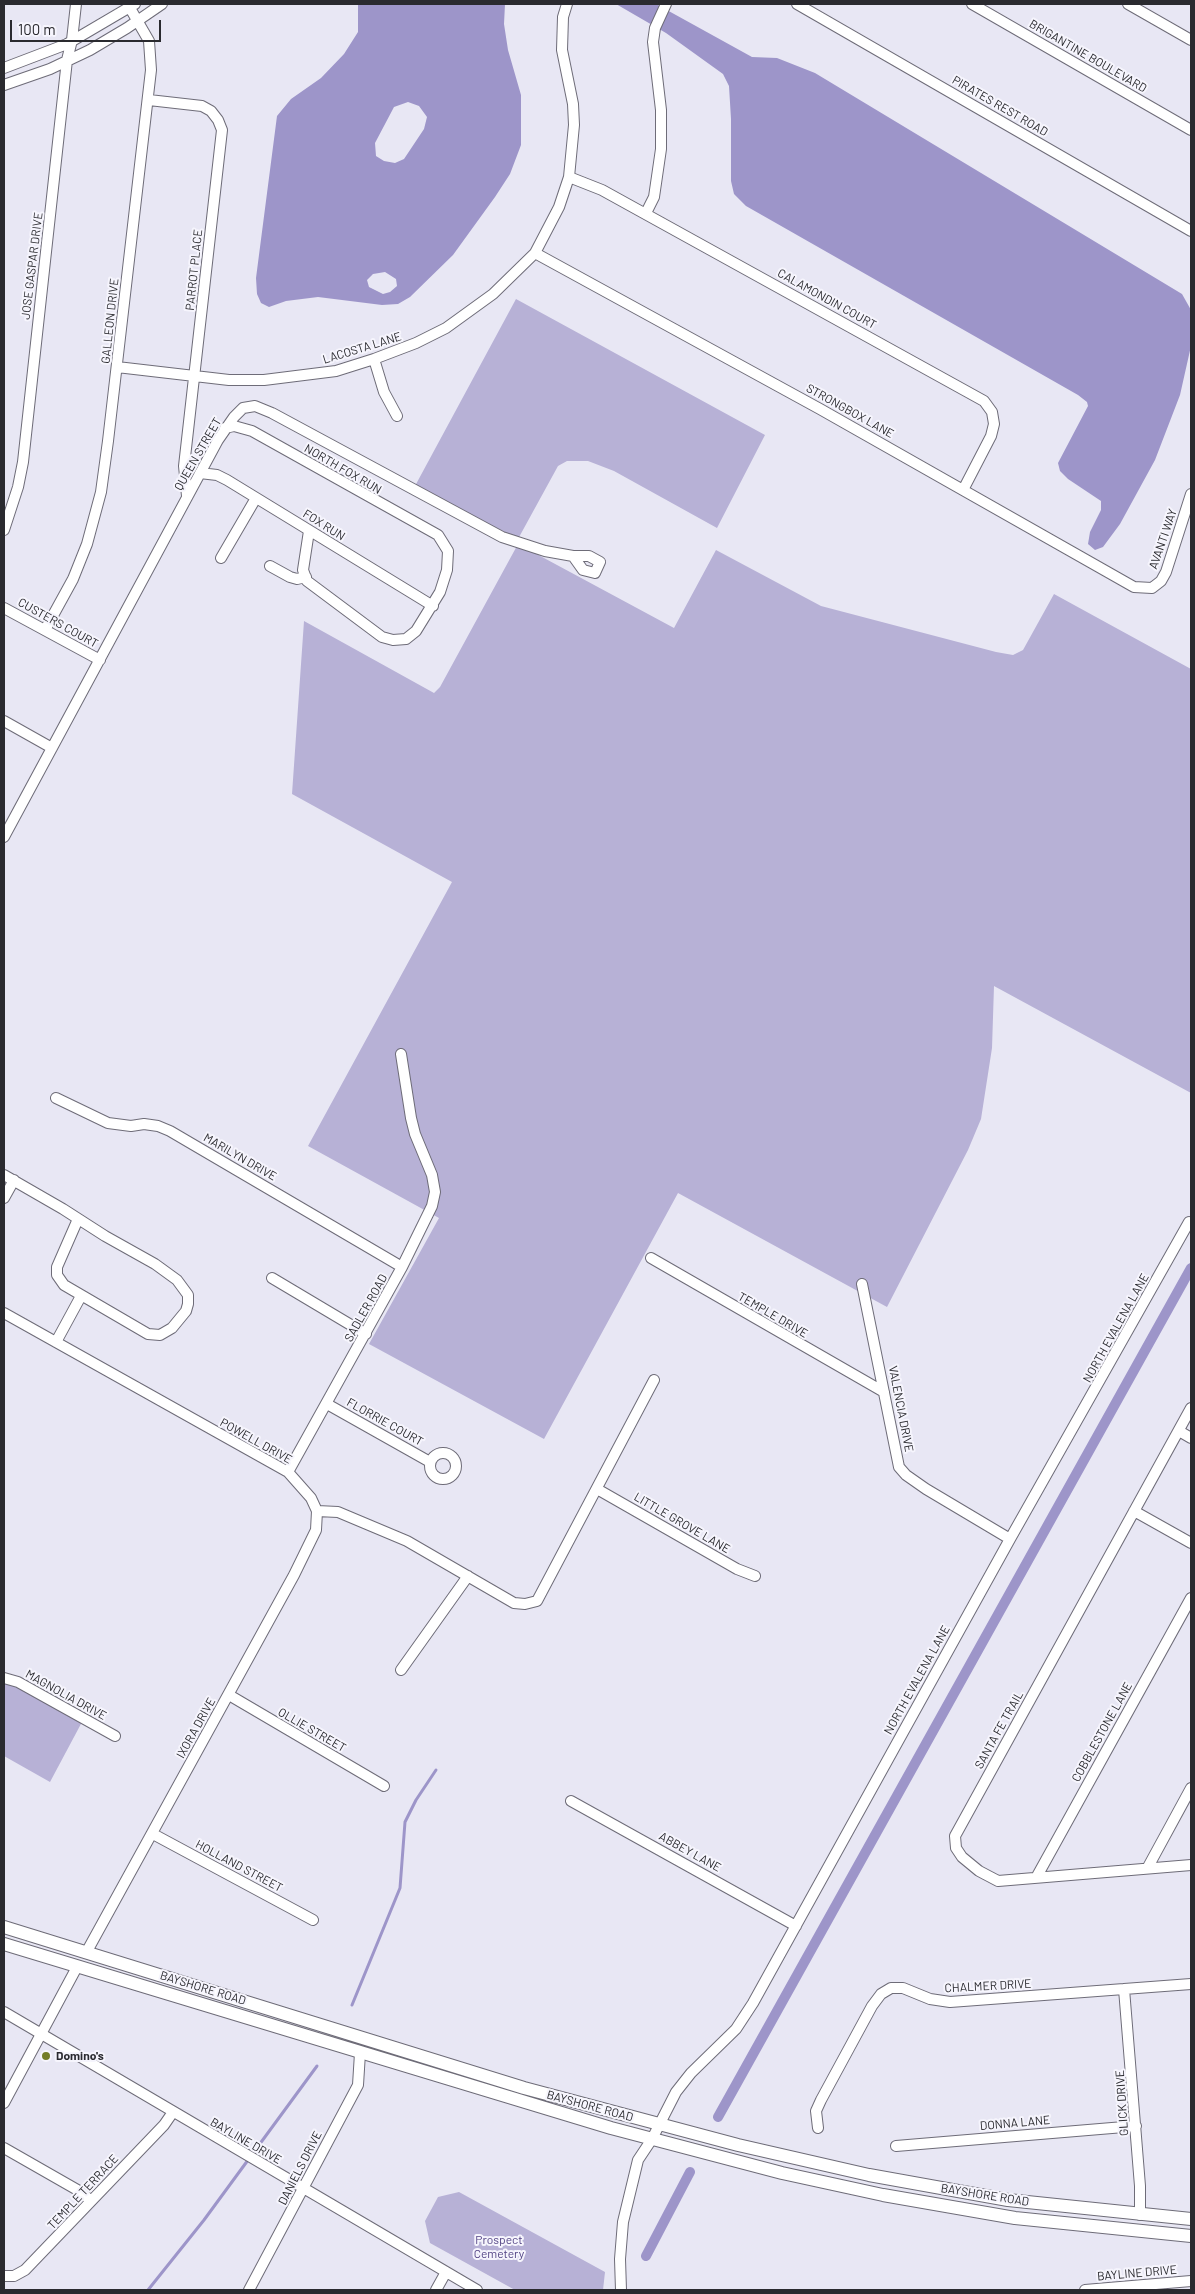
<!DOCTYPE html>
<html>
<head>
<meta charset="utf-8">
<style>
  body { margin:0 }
  #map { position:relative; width:1195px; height:2294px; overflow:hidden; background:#e8e7f4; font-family:Barlow,sans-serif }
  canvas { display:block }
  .frame { position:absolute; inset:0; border:5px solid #2a2a2f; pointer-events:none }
  .scale { position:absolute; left:10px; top:20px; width:151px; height:22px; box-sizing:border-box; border:2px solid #2a2a2f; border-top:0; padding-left:6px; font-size:15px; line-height:18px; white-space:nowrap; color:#2a2a2f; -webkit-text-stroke:4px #f6f5fd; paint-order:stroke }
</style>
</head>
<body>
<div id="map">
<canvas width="1195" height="2294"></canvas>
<div class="frame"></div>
<div class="scale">100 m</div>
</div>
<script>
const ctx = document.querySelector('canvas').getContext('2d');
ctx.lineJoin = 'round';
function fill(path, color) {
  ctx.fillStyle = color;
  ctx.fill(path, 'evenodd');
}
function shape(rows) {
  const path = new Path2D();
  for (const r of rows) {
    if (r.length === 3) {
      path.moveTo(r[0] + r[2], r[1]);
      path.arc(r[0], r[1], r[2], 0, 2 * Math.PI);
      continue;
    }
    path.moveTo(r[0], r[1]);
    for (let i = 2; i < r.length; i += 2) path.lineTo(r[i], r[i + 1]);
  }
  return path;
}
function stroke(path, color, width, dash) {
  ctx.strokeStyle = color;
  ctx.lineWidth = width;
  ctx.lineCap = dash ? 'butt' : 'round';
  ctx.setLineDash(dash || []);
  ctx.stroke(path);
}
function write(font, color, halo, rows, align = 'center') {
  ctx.font = font + ' Barlow,sans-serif';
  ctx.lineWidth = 4;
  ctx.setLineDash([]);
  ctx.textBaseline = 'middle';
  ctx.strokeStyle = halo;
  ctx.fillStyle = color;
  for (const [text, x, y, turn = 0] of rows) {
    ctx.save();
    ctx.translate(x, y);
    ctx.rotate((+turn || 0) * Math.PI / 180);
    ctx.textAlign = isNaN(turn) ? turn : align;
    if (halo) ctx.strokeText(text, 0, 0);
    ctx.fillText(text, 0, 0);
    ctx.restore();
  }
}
fill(shape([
  [516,299,765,435,717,528,614,471,588,461,567,461,558,466,518,539,415,486],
  [518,544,674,628,716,550,821,606,996,652,1013,655,1023,650,1054,594,1191,669,1191,1093,994,986,992,1048,981,1119,968,1150,887,1307,678,1193,544,1439,369,1344,439,1218,308,1146,452,882,292,794,304,621,434,693,440,687],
  [4,1681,14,1684,82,1722,50,1782,4,1756],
  [459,2192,605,2272,603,2290,515,2290,430,2243,425,2221,438,2197]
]), '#b7b1d6');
fill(shape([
  [358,4,505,4,504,24,508,50,521,95,521,145,510,174,495,197,453,255,410,297,398,304,382,305,318,297,286,301,269,307,261,303,257,294,256,278,277,116,291,99,321,78,344,54,358,32],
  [408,102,419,106,427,117,424,129,404,159,395,163,384,161,376,156,375,143,394,107],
  [385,272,396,279,397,286,390,292,383,294,369,287,367,280,373,274],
  [616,4,656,4,752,57,777,58,815,73,1182,294,1191,310,1191,346,1180,395,1155,460,1120,524,1103,547,1095,550,1088,544,1090,532,1101,510,1101,501,1068,479,1060,471,1058,463,1088,406,1087,402,1078,395,746,206,734,194,731,181,731,119,729,86,723,74,666,33]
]), '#9d95c9');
stroke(shape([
  [352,2005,400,1888,405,1822,416,1800,436,1770],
  [148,2290,204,2220,317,2066]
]), '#9d95c9', 3);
stroke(shape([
  [718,2117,1191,1268],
  [646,2256,690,2172]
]), '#9d95c9', 10);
const minor = shape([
  [797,4,1191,231],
  [972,4,1191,130],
  [1128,4,1191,40],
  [4,68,67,44,135,4],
  [4,85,50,69,90,50,127,28,162,4],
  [149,100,202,106,211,111,218,120,222,130,184,466,187,496],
  [569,177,602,190,984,401,992,412,994,424,991,436,963,490],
  [646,213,654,197,661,149,661,110,653,42,655,28,666,4],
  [535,253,820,409,1134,587,1152,588,1161,581,1166,572,1191,494],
  [374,359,384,392,397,416],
  [117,367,229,380,264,380,336,371,374,359,416,343,446,328,493,294,535,253,559,207,569,177,574,125,573,104,562,50,563,17,567,4],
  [225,428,234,426,252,431,438,535,448,551,447,570,440,592,416,631,406,639,393,640,382,637,307,581,303,570,309,531],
  [200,473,217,475,227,480,433,606],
  [4,530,18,487,23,462,67,60,72,40,76,4],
  [573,556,589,556,600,562,595,573,583,570,573,556],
  [221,558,256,498],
  [270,566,290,577,297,579,306,577],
  [4,608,100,660],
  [45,630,73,579,87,544,101,492,108,441,151,70,149,41,130,8],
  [4,721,52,748],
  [4,837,218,440,234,417,243,408,255,406,272,413,502,537,545,551,573,556],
  [56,1098,108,1123,131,1126,144,1124,158,1126,170,1131,402,1267],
  [4,1175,63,1209,105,1236,155,1264,177,1280,188,1295,188,1304,186,1311,172,1328,160,1335,148,1334,64,1285,57,1275,57,1267,78,1219],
  [4,1198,14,1180],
  [651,1258,884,1392],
  [272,1278,366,1334],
  [862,1284,899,1467,906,1475,926,1489,1010,1539],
  [4,1313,288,1472,311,1498,317,1511,316,1530,294,1575,86,1953],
  [56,1342,81,1296],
  [327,1404,430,1462],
  [1191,1408,955,1836,956,1848,962,1857,979,1871,998,1881,1191,1865],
  [1179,1431,1191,1438],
  [443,1466,13],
  [288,1472,402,1267,432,1206,435,1192,432,1175,415,1134,411,1118,401,1054],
  [597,1489,737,1569,755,1576],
  [317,1511,338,1512,407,1541,514,1603,525,1604,537,1601,654,1380],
  [1134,1511,1191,1543],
  [401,1670,468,1576],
  [4,1678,18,1682,115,1736],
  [229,1695,384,1786],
  [571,1801,796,1926],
  [153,1834,313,1920],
  [1148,1867,1191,1788],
  [1036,1878,1191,1598],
  [1124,1989,1140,2186,1140,2215],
  [4,2012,477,2290],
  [4,2103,77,1967],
  [818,2128,816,2111,821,2100,872,2006,881,1994,891,1988,903,1988,930,1999,950,2002,1191,1984],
  [896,2146,1136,2126],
  [4,2148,81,2192,91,2201],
  [4,2276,14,2276,25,2270,164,2125,173,2112],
  [249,2290,358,2085,360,2053],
  [436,2290,446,2272],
  [621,2290,620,2259,623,2222,638,2160,652,2139,676,2092,691,2073,736,2029,753,2003,1010,1539,1189,1222],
  [1085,2290,1191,2281]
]);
const major = shape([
  [4,1927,524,2088,738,2145,869,2175,1008,2200,1191,2219],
  [4,1944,611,2128,782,2173,883,2195,1015,2218,1191,2236]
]);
stroke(minor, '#6e6c78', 12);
stroke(major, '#6e6c78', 14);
stroke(minor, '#fff', 10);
stroke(major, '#fff', 12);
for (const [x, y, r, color] of [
  [46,2056,5,"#747d28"]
]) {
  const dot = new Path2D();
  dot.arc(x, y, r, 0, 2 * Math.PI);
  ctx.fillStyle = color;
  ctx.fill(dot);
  stroke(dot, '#f6f5fd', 2);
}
write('12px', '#2a2a2f', '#f6f5fd', [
  ["BRIGANTINE BOULEVARD",1088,56,30],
  ["PIRATES REST ROAD",1000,106,30],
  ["JOSE GASPAR DRIVE",32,266,-83],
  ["PARROT PLACE",194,270,-84],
  ["CALAMONDIN COURT",827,299,29],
  ["GALLEON DRIVE",110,321,-84],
  ["LACOSTA LANE",362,348,-17],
  ["STRONGBOX LANE",850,411,29],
  ["QUEEN STREET",198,454,-60],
  ["NORTH FOX RUN",343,469,30],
  ["FOX RUN",324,525,32],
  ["AVANTI WAY",1163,539,-71],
  ["CUSTERS COURT",58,623,29],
  ["MARILYN DRIVE",240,1157,30],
  ["SADLER ROAD",366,1308,-61],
  ["TEMPLE DRIVE",773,1315,30],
  ["NORTH EVALENA LANE",1116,1328,-61],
  ["VALENCIA DRIVE",901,1409,79],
  ["FLORRIE COURT",385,1422,29],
  ["POWELL DRIVE",256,1441,29],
  ["LITTLE GROVE LANE",682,1523,30],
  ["NORTH EVALENA LANE",917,1680,-61],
  ["MAGNOLIA DRIVE",66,1695,29],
  ["IXORA DRIVE",196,1728,-61],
  ["OLLIE STREET",312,1730,30],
  ["SANTA FE TRAIL",999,1730,-61],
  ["COBBLESTONE LANE",1102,1732,-61],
  ["ABBEY LANE",690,1852,29],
  ["HOLLAND STREET",239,1866,28],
  ["CHALMER DRIVE",988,1986,-3],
  ["BAYSHORE ROAD",203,1988,17],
  ["GLICK DRIVE",1122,2103,-94],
  ["BAYSHORE ROAD",590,2106,15],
  ["DONNA LANE",1015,2123,-5],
  ["BAYLINE DRIVE",246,2141,30],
  ["DANIELS DRIVE",300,2168,-63],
  ["TEMPLE TERRACE",83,2192,-47],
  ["BAYSHORE ROAD",985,2195,9],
  ["BAYLINE DRIVE",1137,2273,-5]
]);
write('bold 12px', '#2a2a2f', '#f6f5fd', [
  ["Domino's",56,2056]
], 'left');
write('12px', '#534485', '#f6f5fd', [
  ["Prospect",499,2240],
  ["Cemetery",499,2254]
]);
</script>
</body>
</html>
